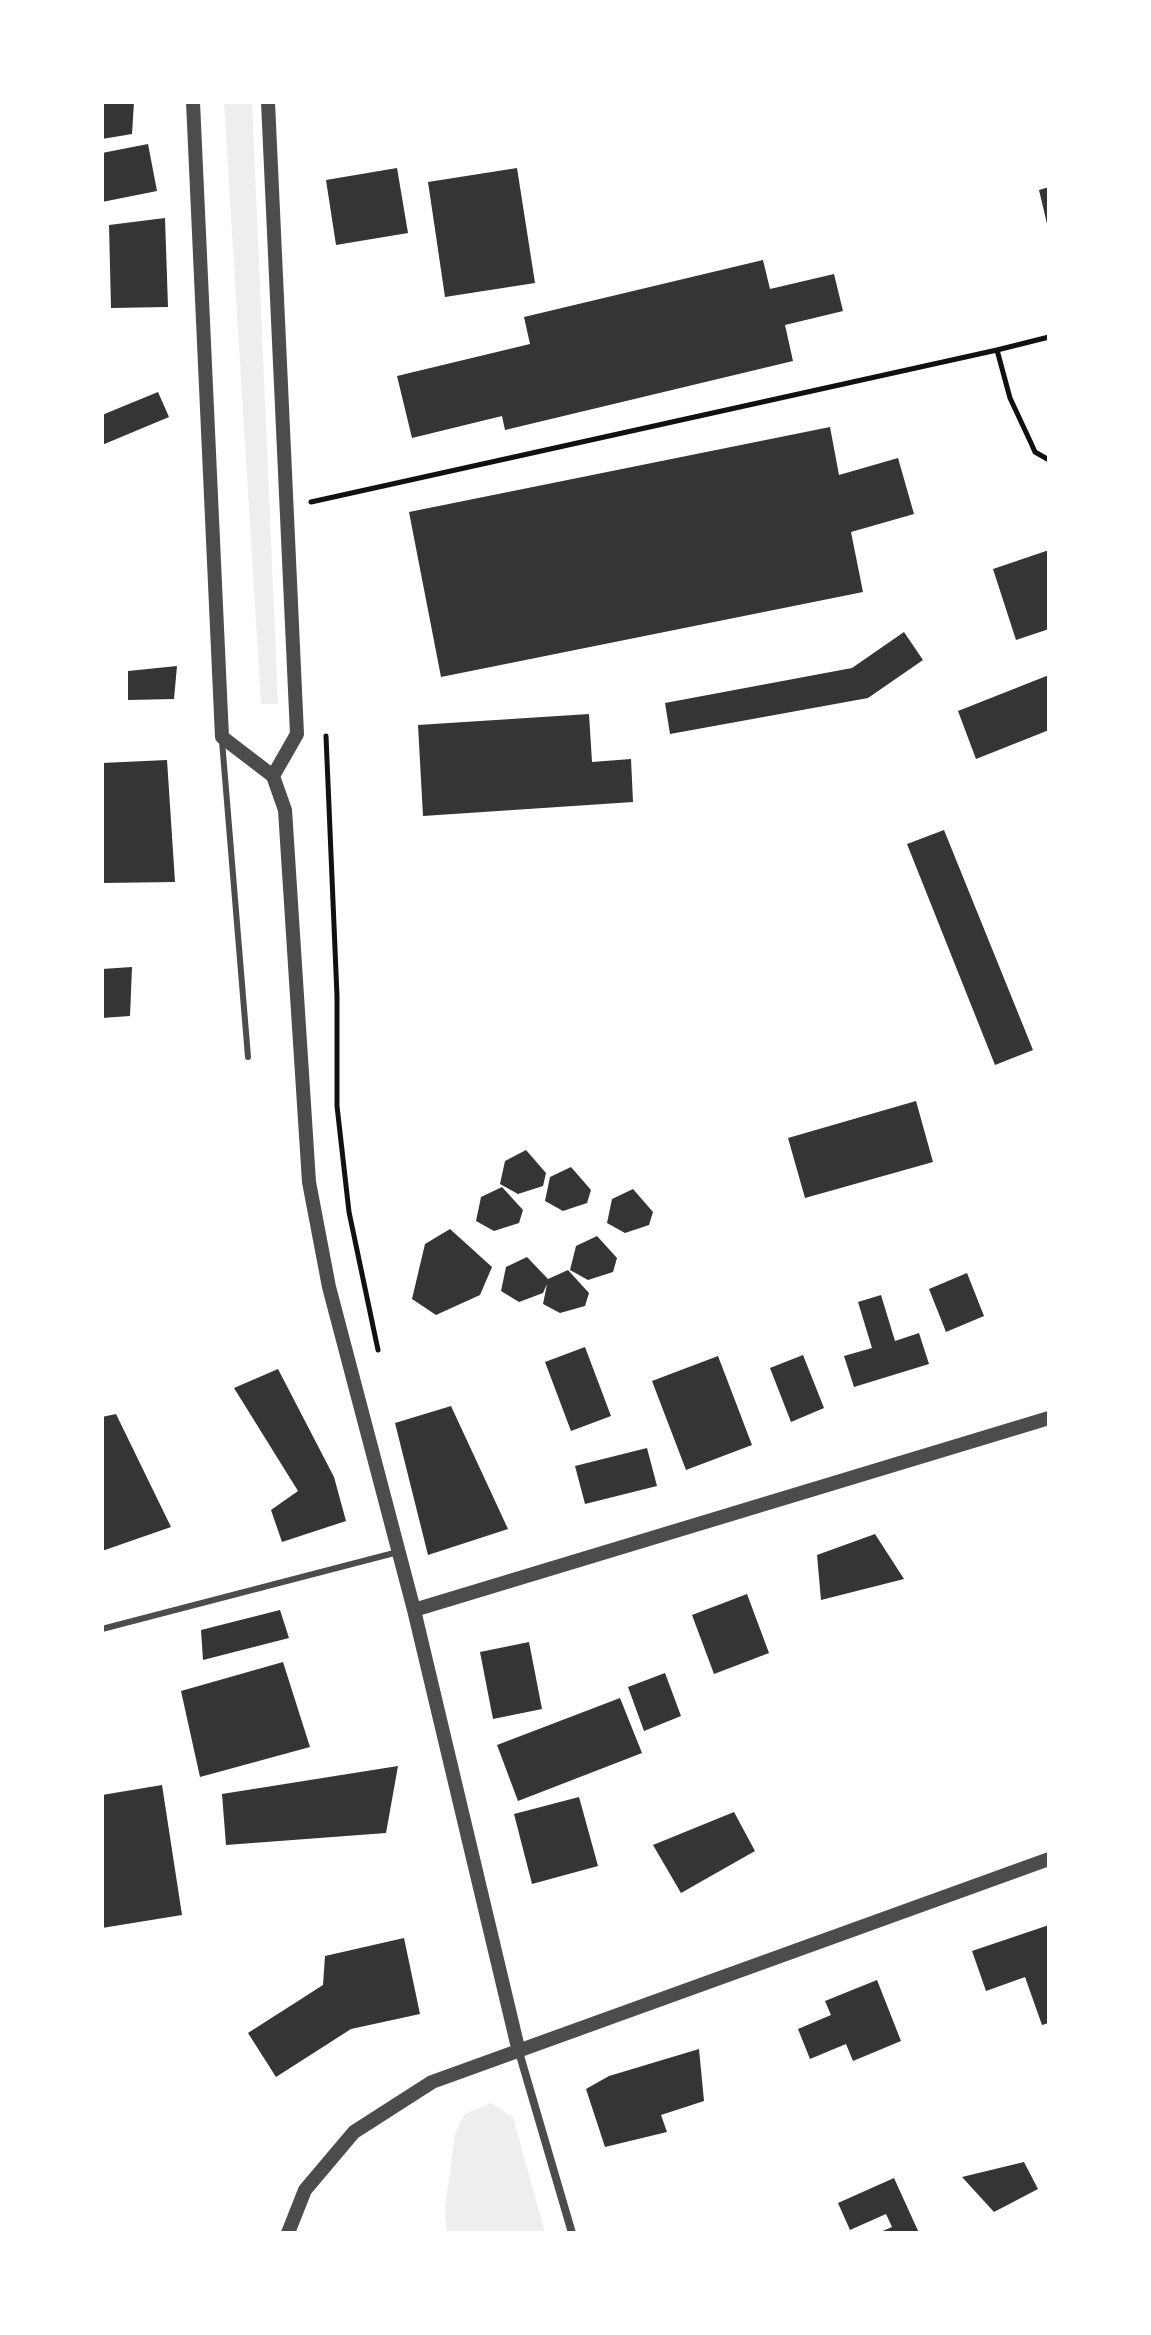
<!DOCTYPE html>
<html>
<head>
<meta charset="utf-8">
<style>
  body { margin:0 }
  #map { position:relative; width:1151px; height:2335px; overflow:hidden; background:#fff; font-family:"Fira Sans",sans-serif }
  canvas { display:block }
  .frame { position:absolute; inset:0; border:104px solid #fff; pointer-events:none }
</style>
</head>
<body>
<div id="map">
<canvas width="1151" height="2335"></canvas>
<div class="frame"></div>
</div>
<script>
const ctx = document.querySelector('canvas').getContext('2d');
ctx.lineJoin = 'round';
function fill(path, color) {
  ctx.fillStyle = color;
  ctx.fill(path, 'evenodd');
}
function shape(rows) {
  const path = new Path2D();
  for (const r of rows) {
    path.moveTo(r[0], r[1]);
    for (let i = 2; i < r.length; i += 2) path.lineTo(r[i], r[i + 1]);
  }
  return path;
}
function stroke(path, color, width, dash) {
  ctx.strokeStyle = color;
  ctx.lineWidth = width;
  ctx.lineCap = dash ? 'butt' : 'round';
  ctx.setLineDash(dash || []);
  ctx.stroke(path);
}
fill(shape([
  [224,102,252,102,278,704,261,704],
  [491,2103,513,2117,545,2233,447,2233,445,2209,455,2133,465,2114]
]), '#eee');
fill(shape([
  [102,102,134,102,132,134,102,139],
  [148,144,157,191,102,202,102,153],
  [397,168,408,233,336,245,326,180],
  [517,168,535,283,445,297,428,182],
  [1049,187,1049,227,1048,228,1039,190],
  [165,218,168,307,111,308,109,225],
  [763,260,770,289,834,274,843,311,785,325,793,361,505,430,502,416,412,438,397,376,530,344,524,317],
  [158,392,169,417,102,445,102,415],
  [830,427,839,475,898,458,914,514,851,532,863,592,441,677,409,512],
  [1049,550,1049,629,1016,640,993,569],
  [904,632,923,660,868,698,670,734,665,703,852,668],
  [177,666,174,699,128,700,128,671],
  [1049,675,1049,730,976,759,958,711],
  [589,714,592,762,631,759,633,802,423,816,418,725],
  [167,760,175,882,102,883,102,763],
  [944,830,1033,1050,995,1065,907,844],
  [132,967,130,1016,102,1018,102,969],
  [916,1101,933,1162,805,1198,788,1138],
  [526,1150,546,1173,543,1186,518,1194,500,1184,505,1161],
  [571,1167,591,1190,587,1203,563,1211,545,1201,550,1177],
  [502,1187,523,1210,519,1223,494,1231,476,1221,481,1197],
  [633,1189,653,1212,649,1225,625,1233,607,1223,612,1199],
  [450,1229,492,1267,480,1295,436,1315,412,1299,425,1244],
  [597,1236,617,1258,613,1272,588,1280,570,1270,576,1246],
  [527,1257,548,1279,568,1270,589,1293,585,1306,560,1313,543,1304,547,1284,543,1293,519,1302,501,1291,506,1267],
  [967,1273,984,1316,946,1332,929,1289],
  [881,1295,895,1341,919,1333,929,1364,854,1387,844,1356,872,1348,858,1302],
  [585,1347,611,1416,571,1431,545,1362],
  [803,1355,824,1408,791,1422,770,1368],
  [718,1356,752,1445,686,1470,652,1381],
  [278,1369,334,1477,346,1521,282,1542,271,1510,298,1491,234,1388],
  [451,1406,508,1529,428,1555,395,1423],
  [116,1414,171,1527,102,1551,102,1417],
  [647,1448,657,1486,585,1504,575,1466],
  [875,1534,904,1579,821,1600,817,1555],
  [747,1594,769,1653,714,1674,692,1615],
  [280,1610,289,1638,203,1660,201,1630],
  [529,1642,542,1709,493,1719,480,1652],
  [283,1662,310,1747,200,1777,181,1691],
  [665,1673,681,1716,644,1731,628,1687],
  [620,1698,642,1753,518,1801,497,1745],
  [398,1766,386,1833,226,1845,222,1794],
  [162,1785,182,1915,102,1928,102,1795],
  [579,1797,598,1866,532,1884,514,1814],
  [734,1812,755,1851,681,1893,653,1845],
  [1049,1925,1049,2023,1042,2025,1025,1977,986,1991,972,1951],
  [404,1938,420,2014,351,2029,276,2077,248,2033,323,1985,325,1956],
  [877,1980,901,2041,853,2061,846,2044,810,2059,798,2029,831,2015,825,2001],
  [699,2049,704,2101,661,2115,667,2132,605,2147,586,2089,609,2076],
  [1024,2162,1038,2189,994,2212,962,2177],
  [894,2178,919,2233,878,2233,892,2227,886,2214,850,2230,838,2203]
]), '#353535');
stroke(shape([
  [997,350,1049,337],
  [311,502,997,350,1010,398,1031,443,1035,452,1049,460],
  [326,736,337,996,337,1106,349,1212,378,1350]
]), '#111', 5);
stroke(shape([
  [222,741,248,1057],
  [102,1629,398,1552]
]), '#4c4c4c', 6);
stroke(shape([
  [519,2052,572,2233]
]), '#4c4c4c', 8);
stroke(shape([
  [193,102,222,737,273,776,285,810,309,1182,329,1287,414,1610,519,2052],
  [268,102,297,734,273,776],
  [414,1610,1049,1418],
  [288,2233,305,2190,354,2132,432,2082,1049,1859]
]), '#4c4c4c', 14);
</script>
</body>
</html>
